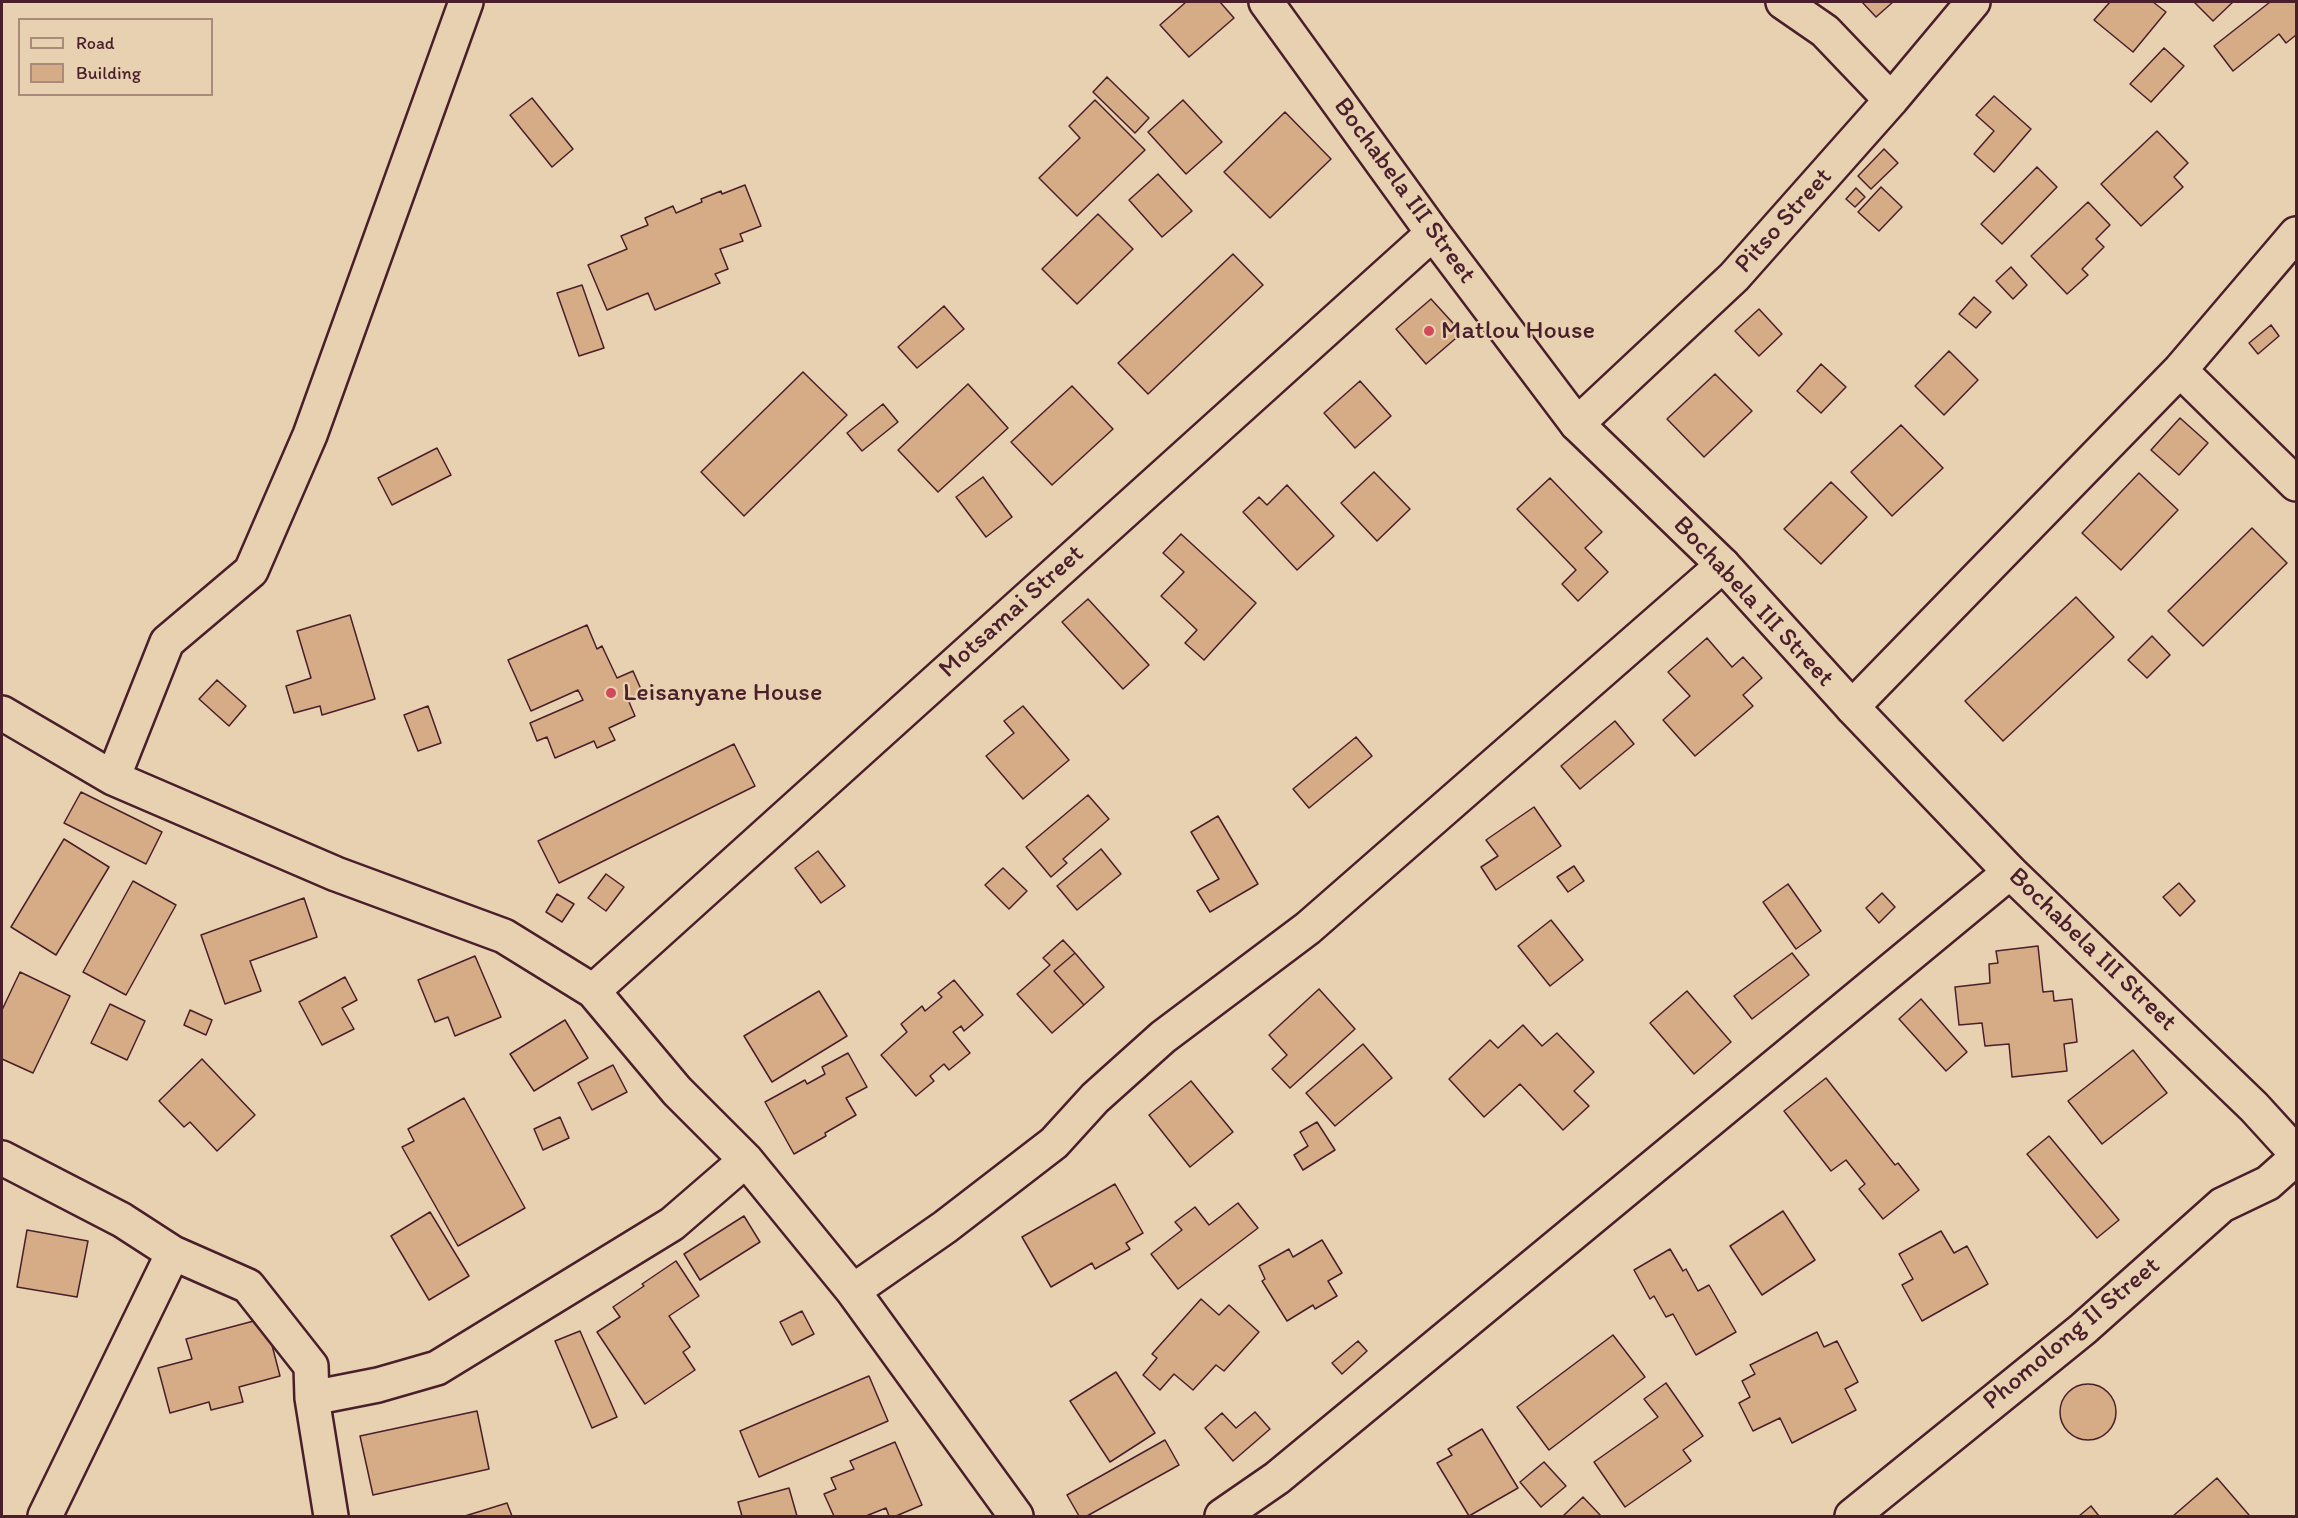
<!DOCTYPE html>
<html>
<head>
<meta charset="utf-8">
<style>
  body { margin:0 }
  #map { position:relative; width:2298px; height:1518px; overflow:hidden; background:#e8d1b1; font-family:Itim,sans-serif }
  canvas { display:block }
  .frame { position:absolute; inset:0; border:3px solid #4a1f2b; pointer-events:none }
  .legend { position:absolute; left:18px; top:18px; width:195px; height:78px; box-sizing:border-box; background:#e8d1b1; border:2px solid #a98a7b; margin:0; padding:8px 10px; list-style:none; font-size:18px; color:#4a1f2b }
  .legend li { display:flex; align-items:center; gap:12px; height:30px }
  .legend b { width:30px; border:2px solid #a98a7b }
</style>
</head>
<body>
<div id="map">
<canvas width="2298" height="1518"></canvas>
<div class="frame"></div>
<ul class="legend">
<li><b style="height:8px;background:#e8d1b1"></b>Road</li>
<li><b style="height:16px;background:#d5ac86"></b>Building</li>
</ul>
</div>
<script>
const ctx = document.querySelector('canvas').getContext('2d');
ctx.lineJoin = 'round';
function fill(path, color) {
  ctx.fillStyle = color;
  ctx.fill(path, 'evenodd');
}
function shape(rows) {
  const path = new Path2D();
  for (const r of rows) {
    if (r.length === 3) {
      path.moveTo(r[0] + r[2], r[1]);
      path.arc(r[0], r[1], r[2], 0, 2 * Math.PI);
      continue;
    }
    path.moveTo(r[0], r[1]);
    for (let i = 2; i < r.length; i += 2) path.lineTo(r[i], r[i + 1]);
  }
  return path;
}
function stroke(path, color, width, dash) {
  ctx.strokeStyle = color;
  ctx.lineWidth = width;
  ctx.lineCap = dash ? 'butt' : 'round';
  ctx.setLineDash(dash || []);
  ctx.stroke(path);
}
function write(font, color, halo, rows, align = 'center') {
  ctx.font = font + ' Itim,sans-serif';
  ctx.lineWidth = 4.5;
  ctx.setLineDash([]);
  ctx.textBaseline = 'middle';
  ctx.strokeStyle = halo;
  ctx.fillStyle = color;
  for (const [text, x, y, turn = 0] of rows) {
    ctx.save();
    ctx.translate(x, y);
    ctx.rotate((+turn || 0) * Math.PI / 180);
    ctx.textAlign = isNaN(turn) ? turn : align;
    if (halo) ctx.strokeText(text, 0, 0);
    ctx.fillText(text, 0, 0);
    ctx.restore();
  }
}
const building = shape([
  [1186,2,1220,2,1234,18,1189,57,1160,25,1186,2],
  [1862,2,1893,2,1876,17,1862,2],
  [2110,2,2153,2,2166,12,2133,52,2094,20,2110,2],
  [2194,2,2233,2,2213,21,2194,2],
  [2270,2,2296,2,2296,35,2286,43,2279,34,2233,71,2214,46,2270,2],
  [2164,48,2184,66,2151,102,2130,84,2164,48],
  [1107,77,1149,118,1135,133,1093,92,1107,77],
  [1994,96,2031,129,1994,172,1974,154,1994,131,1976,115,1994,96],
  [532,98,573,149,552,167,510,115,532,98],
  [1095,100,1145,150,1077,216,1039,178,1080,138,1069,126,1095,100],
  [1183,100,1222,142,1186,174,1148,132,1183,100],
  [1285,112,1331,159,1270,218,1224,172,1285,112],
  [2157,131,2188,163,2174,177,2183,187,2141,226,2101,184,2157,131],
  [1884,149,1898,163,1871,189,1858,176,1884,149],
  [2037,167,2057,187,2002,244,1981,224,2037,167],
  [1158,174,1192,211,1162,237,1129,200,1158,174],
  [745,185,761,226,740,234,743,241,720,249,728,269,715,274,720,283,655,310,648,293,607,310,588,265,627,249,621,236,648,225,645,218,673,206,676,213,702,202,701,199,721,191,722,194,745,185],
  [1881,187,1902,207,1879,231,1858,212,1881,187],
  [1856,188,1865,197,1855,207,1846,199,1856,188],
  [2088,202,2110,225,2096,239,2104,247,2082,269,2088,275,2067,294,2031,256,2088,202],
  [1098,214,1133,249,1077,304,1042,269,1098,214],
  [1233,254,1263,285,1148,394,1118,363,1233,254],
  [2011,267,2027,285,2013,299,1996,281,2011,267],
  [582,285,604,348,579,356,557,293,582,285],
  [1974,297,1991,312,1976,328,1959,314,1974,297],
  [1431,299,1462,333,1426,364,1396,329,1431,299],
  [944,306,964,329,917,368,898,347,944,306],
  [1759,309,1782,334,1759,356,1735,331,1759,309],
  [2271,325,2279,336,2258,354,2249,343,2271,325],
  [1949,351,1978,380,1944,415,1915,386,1949,351],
  [1821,364,1846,387,1821,413,1797,391,1821,364],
  [803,372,847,415,744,516,701,472,803,372],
  [1715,374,1752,411,1704,457,1667,419,1715,374],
  [1360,381,1391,416,1355,448,1324,413,1360,381],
  [968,384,1008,428,938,492,898,450,968,384],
  [1072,386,1113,429,1052,485,1011,442,1072,386],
  [883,404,898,422,862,451,847,433,883,404],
  [2180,418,2208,443,2179,475,2151,450,2180,418],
  [1901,425,1943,468,1892,516,1851,472,1901,425],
  [437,448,451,475,392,505,378,478,437,448],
  [1374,472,1410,509,1377,541,1341,503,1374,472],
  [2139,473,2178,510,2121,570,2082,533,2139,473],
  [983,477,1012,517,986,537,956,497,983,477],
  [1550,478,1602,532,1585,548,1608,572,1578,601,1562,584,1576,570,1517,509,1550,478],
  [1831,482,1867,517,1821,564,1784,529,1831,482],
  [1287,485,1334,536,1297,570,1243,512,1259,497,1267,505,1287,485],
  [2252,528,2287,563,2203,646,2168,611,2252,528],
  [1181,534,1256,603,1204,660,1185,643,1197,630,1161,596,1184,572,1163,553,1181,534],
  [2076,597,2114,637,2003,741,1965,701,2076,597],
  [1088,599,1149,665,1123,689,1062,622,1088,599],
  [350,615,375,699,322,715,320,706,294,713,286,686,311,678,297,631,350,615],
  [587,625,597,649,602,646,617,678,633,671,644,696,629,702,635,716,609,728,615,740,597,748,594,741,555,758,547,737,537,741,530,723,583,700,578,690,531,711,508,660,587,625],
  [2152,636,2170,655,2147,678,2128,660,2152,636],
  [1707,638,1732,667,1743,657,1762,678,1743,695,1753,706,1695,756,1663,720,1690,696,1668,672,1707,638],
  [217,680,246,706,229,726,199,699,217,680],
  [428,706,441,743,418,751,404,715,428,706],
  [1023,706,1069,760,1023,799,986,756,1014,733,1004,721,1023,706],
  [1615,721,1634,744,1580,789,1561,766,1615,721],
  [1356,737,1372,756,1309,808,1293,789,1356,737],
  [734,744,755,786,559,883,538,841,734,744],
  [81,792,162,832,146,864,64,823,81,792],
  [1088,795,1109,819,1063,859,1067,863,1051,877,1026,847,1088,795],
  [1534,807,1561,846,1496,890,1481,867,1498,856,1486,840,1534,807],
  [1218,816,1258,884,1210,912,1197,891,1219,879,1191,832,1218,816],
  [64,839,109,867,56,955,11,927,64,839],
  [1101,849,1121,874,1077,910,1057,886,1101,849],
  [818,851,845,886,821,903,795,868,818,851],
  [1574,866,1584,881,1568,892,1557,877,1574,866],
  [1003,868,1027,891,1009,909,985,885,1003,868],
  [606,874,624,887,606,911,588,898,606,874],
  [133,881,176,905,126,995,83,972,133,881],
  [2179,883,2195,901,2180,916,2163,897,2179,883],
  [1788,884,1821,931,1796,949,1763,902,1788,884],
  [1882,893,1895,907,1879,923,1866,908,1882,893],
  [557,894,574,904,562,922,546,912,557,894],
  [304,898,317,937,250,961,261,991,225,1004,201,935,304,898],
  [1551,920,1583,960,1550,986,1518,946,1551,920],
  [1063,940,1075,953,1054,971,1084,1005,1052,1033,1017,994,1050,965,1043,958,1063,940],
  [2038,946,2043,992,2053,991,2054,1001,2072,999,2077,1042,2064,1044,2067,1071,2012,1077,2009,1044,1985,1046,1982,1023,1959,1025,1955,987,1990,983,1989,964,1998,963,1996,951,2038,946],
  [1075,953,1104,987,1084,1005,1054,971,1075,953],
  [1792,953,1809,975,1752,1019,1734,996,1792,953],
  [475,956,501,1017,455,1036,448,1017,435,1022,418,980,475,956],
  [20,972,70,996,33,1073,2,1059,2,1010,20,972],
  [345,977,357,1000,342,1008,354,1029,322,1045,299,1002,345,977],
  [954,980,983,1015,964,1031,961,1026,953,1032,970,1053,949,1070,944,1064,930,1076,934,1081,916,1096,881,1055,907,1032,901,1024,922,1006,925,1011,942,997,938,993,954,980],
  [1319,989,1355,1029,1290,1088,1272,1069,1287,1055,1269,1035,1319,989],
  [819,991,847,1036,772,1082,744,1036,819,991],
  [1687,991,1731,1042,1694,1074,1650,1023,1687,991],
  [1921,999,1967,1052,1946,1071,1899,1019,1921,999],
  [110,1004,145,1021,127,1060,91,1043,110,1004],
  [190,1010,212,1020,206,1035,184,1025,190,1010],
  [565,1020,588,1058,534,1091,510,1054,565,1020],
  [1523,1025,1542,1046,1557,1033,1594,1072,1574,1091,1589,1106,1563,1130,1520,1084,1484,1117,1449,1079,1490,1040,1498,1048,1523,1025],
  [1363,1044,1392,1078,1335,1126,1306,1093,1363,1044],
  [2133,1050,2167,1093,2102,1144,2068,1101,2133,1050],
  [848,1053,867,1087,846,1098,856,1115,825,1133,826,1136,794,1154,765,1102,805,1080,807,1084,825,1074,822,1067,848,1053],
  [202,1059,255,1115,217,1151,190,1122,184,1127,159,1101,202,1059],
  [613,1065,627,1092,592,1110,578,1083,613,1065],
  [1826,1078,1895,1165,1898,1163,1919,1190,1883,1219,1859,1189,1865,1184,1846,1160,1831,1171,1784,1111,1826,1078],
  [1191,1081,1233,1132,1190,1167,1149,1115,1191,1081],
  [464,1098,525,1208,458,1246,402,1147,414,1141,408,1129,464,1098],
  [560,1117,569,1138,543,1150,534,1129,560,1117],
  [1317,1122,1335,1150,1303,1170,1294,1155,1308,1146,1300,1132,1317,1122],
  [2049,1136,2119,1220,2097,1238,2027,1154,2049,1136],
  [1115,1184,1143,1233,1126,1243,1130,1249,1095,1269,1092,1263,1051,1287,1022,1237,1115,1184],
  [1238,1203,1258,1228,1178,1289,1151,1254,1182,1230,1175,1222,1195,1207,1209,1225,1238,1203],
  [1783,1211,1815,1260,1762,1295,1730,1246,1783,1211],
  [430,1212,469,1276,429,1300,391,1236,430,1212],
  [744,1216,760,1242,700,1280,684,1254,744,1216],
  [27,1230,88,1241,77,1297,17,1287,27,1230],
  [1941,1231,1954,1253,1967,1246,1988,1284,1922,1321,1902,1285,1913,1279,1899,1254,1941,1231],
  [1322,1240,1342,1273,1328,1281,1337,1296,1315,1309,1313,1305,1287,1321,1262,1281,1265,1279,1259,1266,1289,1249,1293,1257,1322,1240],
  [1670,1249,1683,1271,1686,1269,1698,1291,1709,1285,1736,1332,1696,1355,1673,1314,1666,1317,1654,1296,1650,1299,1634,1270,1670,1249],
  [676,1261,699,1296,669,1316,690,1347,683,1352,695,1370,645,1404,597,1332,620,1317,613,1307,644,1286,642,1284,676,1261],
  [1201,1299,1219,1315,1229,1305,1259,1332,1224,1371,1216,1365,1193,1390,1174,1374,1160,1390,1143,1375,1157,1358,1152,1354,1201,1299],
  [802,1311,814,1334,792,1345,780,1322,802,1311],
  [265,1318,280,1376,239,1387,243,1402,211,1410,209,1402,170,1413,158,1368,192,1359,186,1339,265,1318],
  [580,1331,617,1417,592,1428,555,1341,580,1331],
  [1817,1332,1824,1347,1837,1341,1858,1382,1845,1389,1856,1410,1792,1443,1780,1418,1753,1431,1739,1403,1750,1397,1742,1381,1755,1374,1750,1365,1817,1332],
  [1613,1335,1645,1377,1549,1450,1517,1407,1613,1335],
  [1358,1341,1367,1351,1342,1374,1332,1363,1358,1341],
  [1116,1372,1155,1433,1110,1462,1070,1401,1116,1372],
  [869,1376,888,1421,759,1477,740,1431,869,1376],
  [1666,1383,1703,1436,1683,1450,1691,1461,1625,1507,1594,1462,1658,1417,1644,1399,1666,1383],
  [2088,1412,28],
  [477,1411,489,1469,373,1495,360,1436,477,1411],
  [1255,1412,1270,1429,1233,1461,1205,1428,1222,1413,1236,1428,1255,1412],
  [1482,1429,1518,1488,1469,1516,1437,1463,1452,1455,1448,1449,1482,1429],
  [1165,1440,1179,1465,1087,1516,1079,1516,1067,1495,1165,1440],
  [895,1442,922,1505,896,1516,889,1516,886,1508,866,1516,834,1516,824,1494,836,1489,831,1478,854,1469,850,1461,895,1442],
  [1544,1462,1566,1486,1541,1507,1520,1482,1544,1462],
  [2217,1478,2249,1515,2247,1516,2173,1516,2217,1478],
  [789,1488,797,1516,742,1516,738,1502,789,1488],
  [1583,1497,1601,1516,1563,1516,1583,1497],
  [507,1503,512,1516,465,1516,507,1503],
  [2091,1506,2099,1516,2079,1516,2091,1506]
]);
fill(building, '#d5ac86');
stroke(building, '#4a1f2b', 1.5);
const street = shape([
  [1783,2,1825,31,1891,100],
  [2180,370,2296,484],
  [1577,424,1734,277,1891,100,1973,2],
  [1852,707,2180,370,2296,234],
  [2,713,113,778,336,874,504,936,593,991,677,1091,746,1160,853,1291,1016,1516],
  [113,778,167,642,251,571,310,435,466,2],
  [593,991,1433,233],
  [2,1158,122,1220,173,1253,248,1286,311,1366,312,1398,331,1516],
  [853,1291,945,1227,1054,1143,1095,1098,1163,1037,1308,928,1723,565],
  [312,1398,378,1385,437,1368,672,1224,746,1160],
  [45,1516,173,1253],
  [1222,1516,1277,1478,2010,872],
  [1852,1516,2083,1329,2222,1205,2268,1183,2296,1158]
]);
const secondary = shape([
  [1266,2,1433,233,1577,424,1723,565,1852,707,2010,872,2254,1107,2296,1153]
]);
stroke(street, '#4a1f2b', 38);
stroke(secondary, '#4a1f2b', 38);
stroke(street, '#e8d1b1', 33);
stroke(secondary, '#e8d1b1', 33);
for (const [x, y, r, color] of [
  [1429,331,6,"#d1495b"],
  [611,693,6,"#d1495b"]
]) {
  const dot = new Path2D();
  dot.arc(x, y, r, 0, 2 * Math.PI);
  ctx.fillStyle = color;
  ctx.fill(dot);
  stroke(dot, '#e8d1b1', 2);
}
write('26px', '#4a1f2b', '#e8d1b1', [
  ["Bochabela III Street",1404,191,54],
  ["Pitso Street",1784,221,-48],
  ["Bochabela III Street",1753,602,47],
  ["Motsamai Street",1012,612,-42],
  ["Bochabela III Street",2092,950,44],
  ["Phomolong II Street",2072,1334,-40]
]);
write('26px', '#4a1f2b', '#e8d1b1', [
  ["Matlou House",1441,331],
  ["Leisanyane House",623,693]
], 'left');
</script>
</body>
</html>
